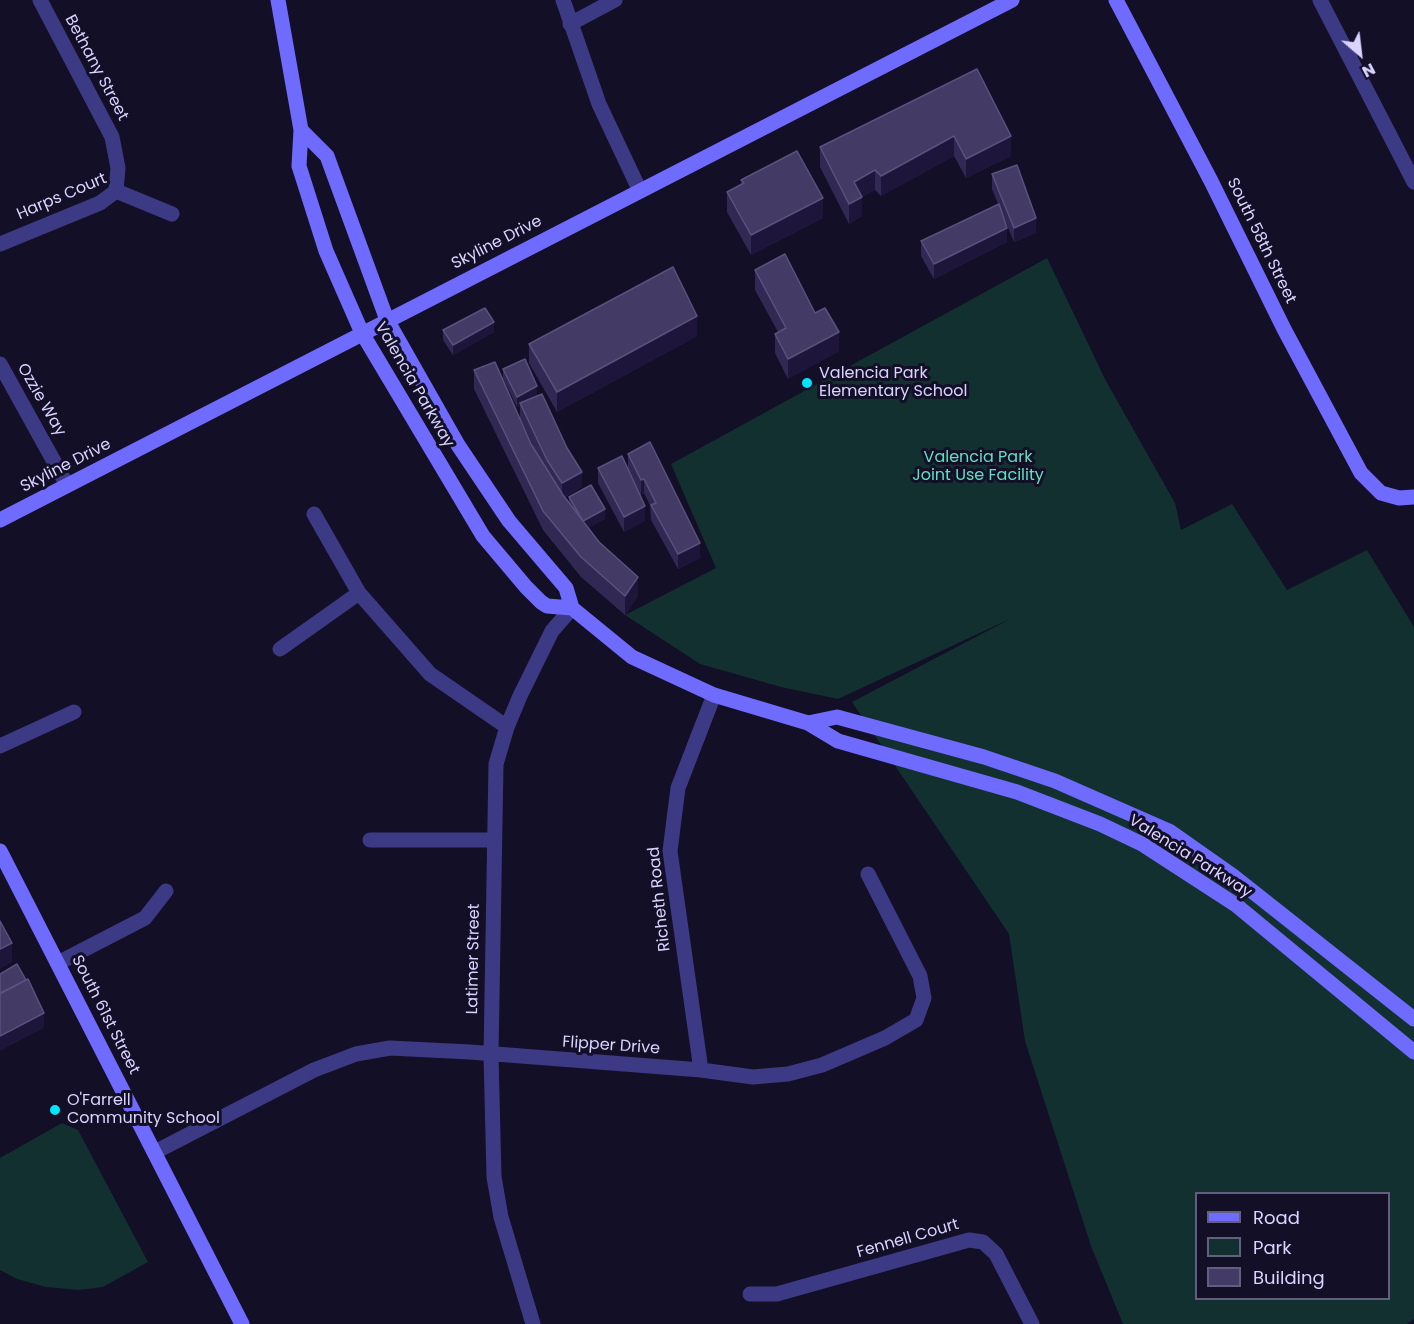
<!DOCTYPE html>
<html>
<head>
<meta charset="utf-8">
<style>
  body { margin:0 }
  #map { position:relative; width:1414px; height:1324px; overflow:hidden; background:#130f26; font-family:Poppins,sans-serif }
  canvas { display:block }
  .legend { position:absolute; left:1195px; top:1192px; width:195px; height:108px; box-sizing:border-box; background:#130f26; border:2px solid #625e7d; margin:0; padding:8px 10px; list-style:none; font-size:18px; color:#d9d4ff }
  .legend li { display:flex; align-items:center; gap:12px; height:30px }
  .legend b { width:30px; border:2px solid #625e7d }
  .north { position:absolute; left:1330px; top:24px; width:60px; height:60px; -webkit-text-stroke:4px #130f26; paint-order:stroke; rotate:152deg; font-size:16px; font-weight:700; line-height:24px; text-align:center; color:#d9d4ff }
  .north::after { content:''; display:block; margin:auto; width:21px; height:27px; background:#d9d4ff; clip-path:polygon(50% 0,100% 100%,50% 72%,0 100%) }
</style>
</head>
<body>
<div id="map">
<canvas width="1414" height="1324"></canvas>
<ul class="legend">
<li><b style="height:8px;background:#6f6bff"></b>Road</li>
<li><b style="height:16px;background:#12302f"></b>Park</li>
<li><b style="height:16px;background:#433a66"></b>Building</li>
</ul>
<div class="north">N</div>
</div>
<script>
const ctx = document.querySelector('canvas').getContext('2d');
ctx.lineJoin = 'round';
function fill(path, color) {
  ctx.fillStyle = color;
  ctx.fill(path, 'evenodd');
}
function shape(rows) {
  const path = new Path2D();
  for (const r of rows) {
    path.moveTo(r[0], r[1]);
    for (let i = 2; i < r.length; i += 2) path.lineTo(r[i], r[i + 1]);
  }
  return path;
}
function stroke(path, color, width, dash) {
  ctx.strokeStyle = color;
  ctx.lineWidth = width;
  ctx.lineCap = dash ? 'butt' : 'round';
  ctx.setLineDash(dash || []);
  ctx.stroke(path);
}
function write(font, color, halo, rows, align = 'center') {
  ctx.font = font + ' Poppins,sans-serif';
  ctx.lineWidth = 6;
  ctx.setLineDash([]);
  ctx.textBaseline = 'middle';
  ctx.strokeStyle = halo;
  ctx.fillStyle = color;
  for (const [text, x, y, turn = 0] of rows) {
    ctx.save();
    ctx.translate(x, y);
    ctx.rotate((+turn || 0) * Math.PI / 180);
    ctx.textAlign = isNaN(turn) ? turn : align;
    if (halo) ctx.strokeText(text, 0, 0);
    ctx.fillText(text, 0, 0);
    ctx.restore();
  }
}
fill(shape([
  [1047,258,1106,381,1175,503,1181,530,1232,504,1287,590,1367,550,1414,627,1414,1319,1407,1324,1123,1324,1091,1246,1025,1041,1009,934,852,702,1012,618,838,699,781,687,700,664,625,615,716,568,671,464],
  [1196,1194,1388,1194,1388,1298,1196,1298],
  [62,1123,78,1130,148,1262,103,1287,79,1290,46,1287,17,1279,0,1270,0,1158]
]), '#12302f');
stroke(shape([
  [40,0,112,137,118,168,116,191],
  [563,0,599,104,640,191],
  [1320,0,1414,182],
  [570,24,615,0],
  [0,244,100,203,116,191,172,214],
  [0,364,67,485],
  [314,514,359,593,430,674,507,727],
  [280,649,359,593],
  [0,746,74,712],
  [370,840,493,840],
  [58,963,145,918,166,891],
  [701,1070,670,851,678,788,714,695],
  [155,1152,314,1070,356,1054,390,1048,470,1052,701,1070,753,1077,788,1074,822,1065,885,1038,916,1020,924,998,920,976,868,874],
  [750,1294,777,1294,969,1240,983,1242,996,1254,1032,1324],
  [533,1324,501,1217,494,1177,491,1055,496,764,507,727,520,696,552,631,572,608]
]), '#3d3a85', 15);
stroke(shape([
  [278,0,301,130,299,166,326,251,362,333,483,536,526,587,541,602,547,606,572,608],
  [1116,0,1211,181,1284,329,1361,473,1381,493,1399,498,1414,497],
  [301,130,327,156,387,320,458,445,509,521,566,588,572,608,632,657,714,695,808,723,838,741,1017,792,1100,824,1142,844,1236,905,1414,1052],
  [0,520,1012,0],
  [808,723,837,717,984,757,1055,781,1169,831,1233,876,1414,1019],
  [0,851,242,1324]
]), '#6f6bff', 15);
fill(shape([
  [977,69,1011,156,966,178,954,156,881,196,875,190,862,197,862,216,849,224,820,167,820,147],
  [992,174,1036,233,1014,242,1005,220,1007,242,934,279,921,256,921,241,998,204,992,189],
  [741,180,823,218,751,255,727,212,727,192,741,185],
  [755,270,815,313,839,351,788,379,775,353,775,334,778,332,755,290],
  [443,330,494,332,453,355,443,340],
  [697,336,557,412,529,363,529,344],
  [503,369,537,396,582,487,565,497,569,503,569,497,605,519,588,528,638,596,625,615,581,577,543,530,474,389,474,370,535,450,520,418,520,406,517,407,503,378],
  [628,454,700,558,678,569,651,520,650,505,644,493,641,495,629,472,645,521,624,532,598,483,598,468,628,468]
]), '#312854');
fill(shape([
  [954,136,954,156,881,196,881,176],
  [1011,136,1011,156,966,178,966,159],
  [875,170,875,190,854,201,854,182],
  [862,197,862,216,849,224,849,204],
  [823,198,823,218,751,255,751,235],
  [1036,218,1036,233,1014,242,1014,228],
  [1007,228,1007,242,934,279,934,264],
  [697,316,697,336,557,412,557,392],
  [494,322,494,332,453,355,453,345],
  [839,332,839,351,788,379,788,359],
  [537,386,537,396,520,403,520,406,517,407,517,397],
  [582,472,582,487,562,498,562,483],
  [644,479,644,493,641,495,641,480],
  [645,506,645,521,624,532,624,517],
  [605,509,605,519,583,531,583,521],
  [700,543,700,558,678,569,678,554],
  [638,577,638,596,625,615,625,596],
  [12,943,12,962,0,969,0,949],
  [44,1013,44,1028,0,1051,0,1036]
]), '#1d163a');
const building = shape([
  [977,69,1011,136,966,159,954,136,881,176,875,170,854,182,862,197,849,204,820,147,977,69],
  [797,151,823,198,751,235,727,192,744,183,741,180,797,151],
  [1017,165,1036,218,1014,228,992,174,1017,165],
  [999,204,1007,228,934,264,921,241,999,204],
  [785,254,815,313,825,308,839,332,788,359,775,334,786,328,755,270,785,254],
  [673,267,697,316,557,392,529,344,673,267],
  [485,308,494,322,453,345,443,330,485,308],
  [525,359,537,386,517,397,503,369,525,359],
  [495,362,531,444,563,495,599,542,638,577,625,596,581,557,543,511,474,370,495,362],
  [542,394,567,448,582,472,562,483,547,460,520,403,542,394],
  [650,442,700,543,678,554,651,505,656,503,644,479,641,480,628,454,650,442],
  [622,456,645,506,624,517,598,468,622,456],
  [591,485,605,509,583,521,569,497,591,485],
  [0,921,12,943,0,949,0,921],
  [17,964,26,980,0,993,0,974,17,964],
  [28,979,44,1013,0,1036,0,994,28,979]
]);
fill(building, '#433a66');
stroke(building, '#5a527e', 1.5);
for (const [x, y, r, color] of [
  [807,383,6,"#00e5ff"],
  [55,1110,6,"#00e5ff"]
]) {
  const dot = new Path2D();
  dot.arc(x, y, r, 0, 2 * Math.PI);
  ctx.fillStyle = color;
  ctx.fill(dot);
  stroke(dot, '#130f26', 2);
}
write('16px', '#d9d4ff', '#130f26', [
  ["Bethany Street",96,68,62],
  ["Harps Court",62,197,-23],
  ["South 58th Street",1261,241,64],
  ["Skyline Drive",497,243,-27],
  ["Valencia Parkway",414,385,60],
  ["Ozzie Way",41,400,60],
  ["Skyline Drive",66,466,-27],
  ["Valencia Parkway",1190,857,32],
  ["Richeth Road",660,899,-96],
  ["Latimer Street",474,959,-89],
  ["South 61st Street",105,1015,63],
  ["Flipper Drive",611,1046,4],
  ["Fennell Court",908,1239,-16]
]);
write('16px', '#d9d4ff', '#130f26', [
  ["Valencia Park",819,374],
  ["Elementary School",819,392],
  ["O'Farrell",67,1101],
  ["Community School",67,1119]
], 'left');
write('16px', '#5fe0c0', '#130f26', [
  ["Valencia Park",978,458],
  ["Joint Use Facility",978,476]
]);
</script>
</body>
</html>
